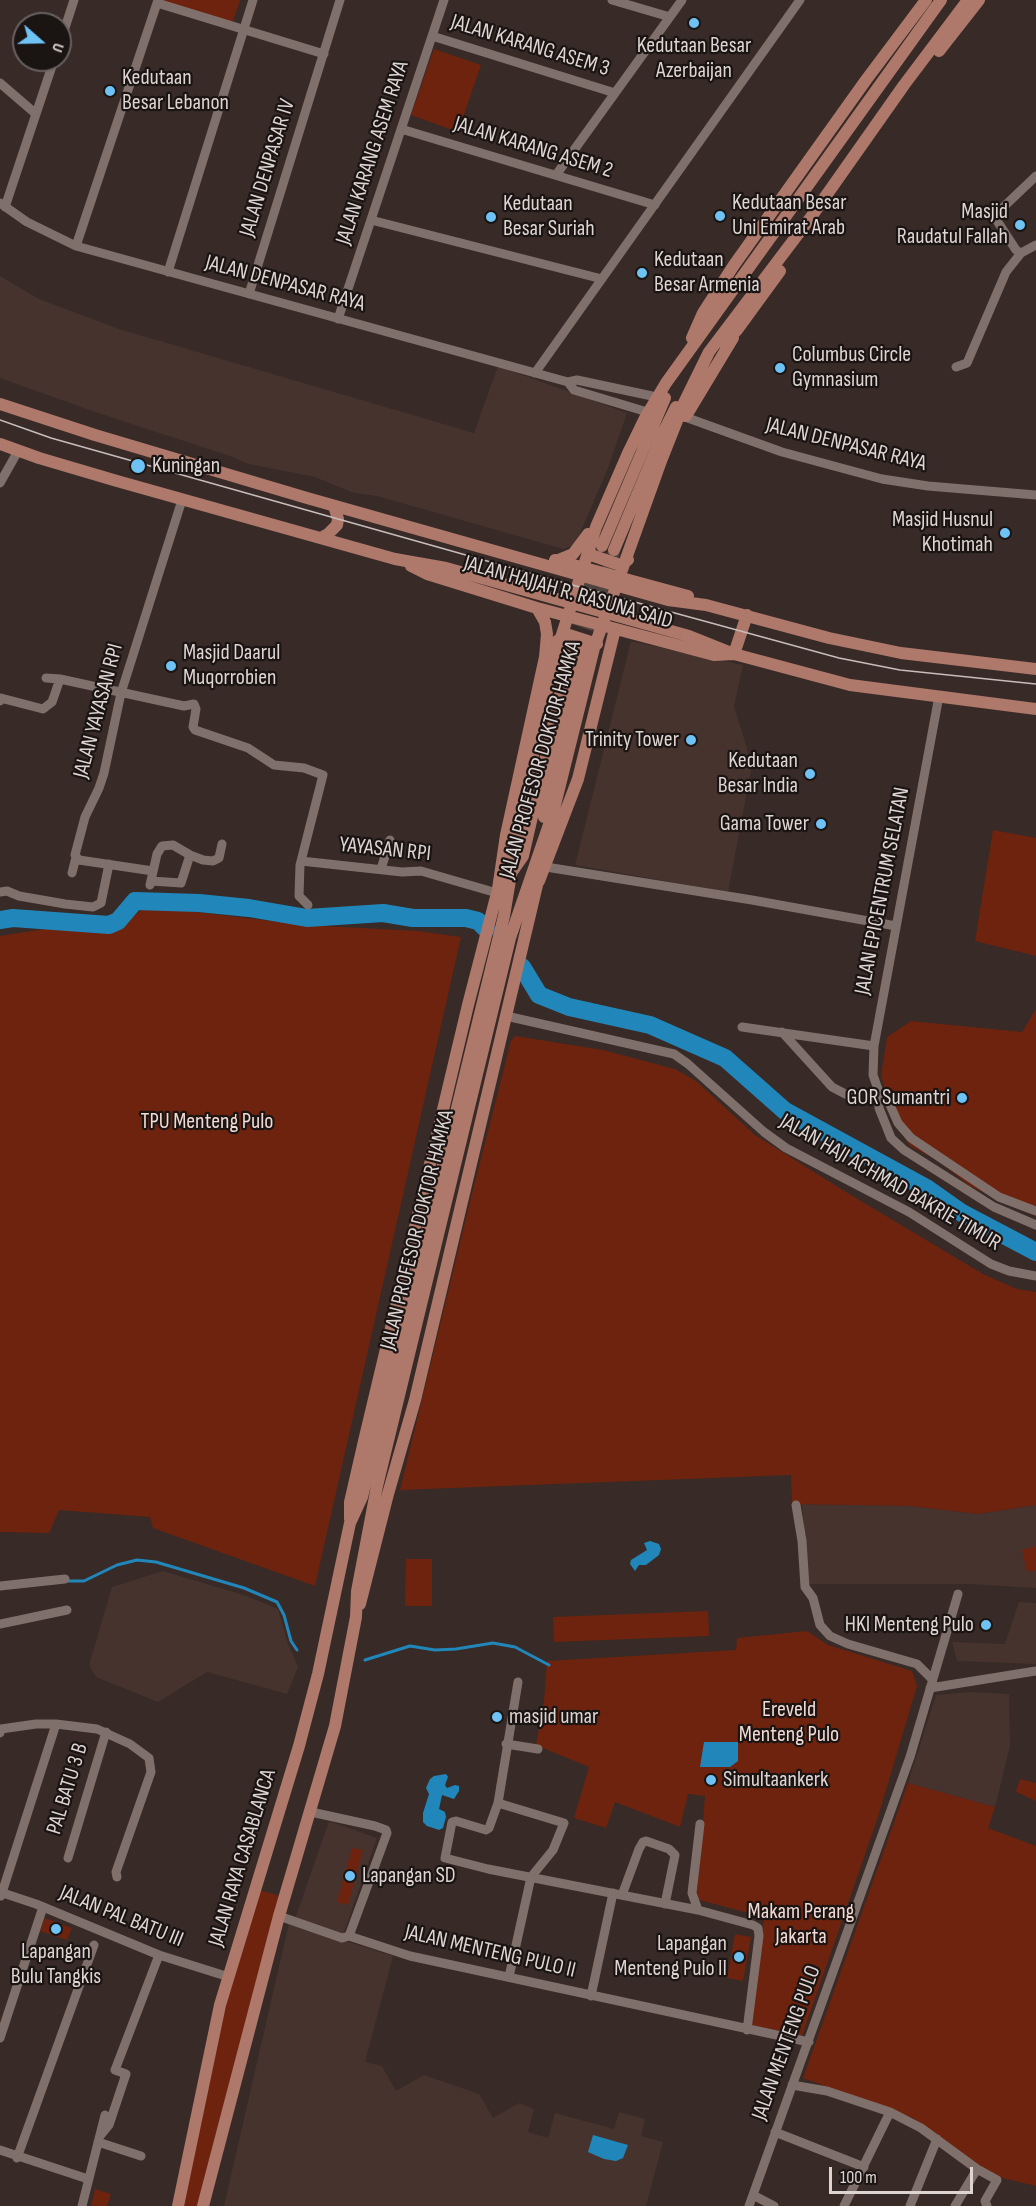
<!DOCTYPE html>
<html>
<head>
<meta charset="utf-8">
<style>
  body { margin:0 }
  #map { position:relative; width:1036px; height:2206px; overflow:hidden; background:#372a27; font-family:"Sofia Sans Condensed",sans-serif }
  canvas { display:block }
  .north { position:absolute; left:12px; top:12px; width:60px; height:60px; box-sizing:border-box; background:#1a1413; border:2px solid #686160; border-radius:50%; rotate:110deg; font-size:16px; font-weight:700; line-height:24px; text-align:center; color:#ded5d3 }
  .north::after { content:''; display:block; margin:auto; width:21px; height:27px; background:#6fc2f4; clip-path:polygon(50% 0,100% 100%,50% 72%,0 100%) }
  .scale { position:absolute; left:829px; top:2167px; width:144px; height:27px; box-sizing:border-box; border:3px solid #ded5d3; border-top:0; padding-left:8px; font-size:18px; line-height:21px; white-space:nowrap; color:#ded5d3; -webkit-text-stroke:4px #1a1413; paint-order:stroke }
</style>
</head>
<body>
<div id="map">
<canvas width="1036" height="2206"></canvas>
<div class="north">U</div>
<div class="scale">100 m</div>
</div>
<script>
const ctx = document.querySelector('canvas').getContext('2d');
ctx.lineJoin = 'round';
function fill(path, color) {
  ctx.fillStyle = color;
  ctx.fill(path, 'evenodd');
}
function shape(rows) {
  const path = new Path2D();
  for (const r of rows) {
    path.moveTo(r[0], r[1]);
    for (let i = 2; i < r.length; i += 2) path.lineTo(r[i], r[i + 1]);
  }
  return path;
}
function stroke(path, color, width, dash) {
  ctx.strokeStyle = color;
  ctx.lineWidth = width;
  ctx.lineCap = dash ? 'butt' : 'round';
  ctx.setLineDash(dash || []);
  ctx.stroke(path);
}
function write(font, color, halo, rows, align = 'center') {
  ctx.font = font + ' "Sofia Sans Condensed",sans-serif';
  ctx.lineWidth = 4.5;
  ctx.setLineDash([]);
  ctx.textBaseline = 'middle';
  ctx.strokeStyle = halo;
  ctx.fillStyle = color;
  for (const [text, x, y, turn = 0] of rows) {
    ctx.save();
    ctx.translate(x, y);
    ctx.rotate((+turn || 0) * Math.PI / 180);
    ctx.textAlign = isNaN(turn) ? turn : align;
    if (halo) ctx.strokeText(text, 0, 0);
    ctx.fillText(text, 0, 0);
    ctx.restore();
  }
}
fill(shape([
  [0,276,39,299,119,329,474,433,498,366,627,413,608,468,575,545,563,549,377,496,354,493,315,477,249,464,230,456,101,414,0,378],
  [631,641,743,665,734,706,752,765,728,892,575,865],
  [802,1504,910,1506,978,1514,1036,1505,1036,1588,970,1584,808,1584],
  [163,1571,247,1596,278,1609,287,1641,298,1667,287,1694,207,1672,158,1702,96,1677,89,1665,112,1587],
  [1019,1602,1036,1603,1036,1664,957,1661,952,1642,1005,1644],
  [969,1692,1009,1694,1010,1746,995,1807,908,1783,936,1695],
  [329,1821,377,1838,343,1935,295,1919],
  [289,1923,393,1956,365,2062,382,2066,396,2091,424,2075,479,2094,493,2118,519,2103,534,2109,528,2132,548,2138,555,2113,614,2129,619,2112,645,2119,641,2136,663,2142,646,2206,224,2206]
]), '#46332e');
fill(shape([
  [163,0,240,0,232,24,162,2],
  [434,49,481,65,458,132,411,115],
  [993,830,1036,838,1036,956,975,941],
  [147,906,304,925,418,931,461,937,315,1586,153,1528,150,1517,59,1510,49,1533,0,1532,0,936,57,927,113,931],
  [1036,1009,1036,1216,970,1186,937,1160,910,1146,895,1120,881,1076,887,1037,911,1021,1022,1032],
  [515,1036,603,1050,675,1069,696,1081,755,1135,846,1192,983,1274,1017,1289,1036,1292,1036,1505,978,1514,910,1506,792,1504,791,1475,400,1490,472,1194,511,1041],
  [1036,1546,1036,1570,1027,1572,1022,1550],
  [406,1559,432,1559,432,1606,405,1606],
  [708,1611,709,1636,554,1642,553,1617],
  [807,1631,828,1645,912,1671,917,1686,878,1817,802,2036,752,2025,764,1917,699,1900,697,1891,705,1796,688,1794,680,1827,615,1802,606,1828,574,1818,589,1767,536,1745,544,1701,547,1661,736,1650,737,1638],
  [1020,1779,1036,1783,1036,1801,1016,1792],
  [908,1783,995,1807,988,1828,1036,1846,1036,2186,981,2173,913,2118,803,2078],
  [352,1848,363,1850,348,1905,337,1902],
  [255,1889,284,1897,203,2206,178,2206,181,2186],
  [45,1918,72,1928,67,1940,40,1931],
  [735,1934,751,1937,743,1981,727,1978],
  [95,2189,111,2194,107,2206,91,2206]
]), '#6e230e');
fill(shape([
  [650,1541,659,1544,661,1549,659,1555,646,1565,639,1565,635,1571,630,1564,631,1560,647,1550,644,1543],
  [704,1742,738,1742,738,1761,730,1767,700,1767],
  [446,1774,448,1777,445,1785,447,1788,455,1785,459,1786,459,1791,454,1799,442,1795,439,1809,445,1812,446,1817,443,1828,439,1830,427,1826,423,1822,423,1813,429,1794,426,1788,430,1779,434,1776],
  [593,2135,628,2145,623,2158,616,2161,604,2159,588,2152]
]), '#2187ba');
stroke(shape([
  [67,1581,84,1581,117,1565,137,1560,156,1562,244,1588,277,1602,284,1615,291,1641,297,1650],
  [365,1660,410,1646,435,1650,456,1649,493,1643,515,1647,549,1665]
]), '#2187ba', 3);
stroke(shape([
  [0,920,13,918,109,925,118,921,135,901,199,903,249,908,307,918,383,913,413,918,466,918,478,921,486,929],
  [522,967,539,995,569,1007,650,1025,725,1058,785,1111,928,1189,962,1213,1036,1252]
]), '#2187ba', 18);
stroke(shape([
  [572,643,595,570],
  [583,647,614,552]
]), '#504441', 12, [12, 6]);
stroke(shape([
  [612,0,670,17],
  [157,3,324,54],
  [432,36,615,93],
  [60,43,74,0],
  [0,83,36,114],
  [401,129,655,205],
  [556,175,682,0],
  [0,203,27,222,76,246,568,382,577,380,652,396],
  [5,207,54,60],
  [371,220,602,279],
  [76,246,158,0],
  [1021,253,1016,250,994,216,1036,176],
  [1021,253,1036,245],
  [168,272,253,0],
  [249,294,340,0],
  [338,319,444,0],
  [956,367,967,363,1006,272,1021,253],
  [535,373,800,0],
  [568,382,574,390,644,411],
  [685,417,782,452,882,479,928,486,1036,495],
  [0,483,18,451],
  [46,678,60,679,184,706,194,704,196,709,193,727,195,730,248,748,274,765,304,768,323,775,300,865,299,896,308,905],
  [939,696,874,1046,873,1075,879,1092,879,1108,891,1138,904,1150,994,1207,1036,1225],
  [0,701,1,698,43,709,52,702,60,679],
  [301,861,402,872,421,871,497,893],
  [546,867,752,900,896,926],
  [381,869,390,840],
  [153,871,79,860,75,855,85,817,99,788,104,773,121,693,182,500],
  [72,873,76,857],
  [151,881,181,883,190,855],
  [150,885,157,854,162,846,173,845,190,855,203,860,213,861,219,858,222,844],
  [0,892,7,891,19,896,65,904,93,907,101,903,109,864],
  [506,1016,674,1054,688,1064,764,1132,786,1148,909,1212,991,1264,1009,1271,1036,1276],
  [742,1027,874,1046],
  [782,1032,832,1087,851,1097],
  [879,1092,887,1098,898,1123,911,1138,999,1197,1036,1211],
  [796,1505,802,1541,805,1587,813,1598,820,1625,830,1636,848,1644,917,1664,932,1679],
  [0,1586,65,1579],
  [0,1624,67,1610],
  [518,1682,498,1803,489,1828,486,1830,456,1821,452,1822,445,1858,488,1869,698,1910,753,1925,758,1928,759,1936,747,2030],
  [930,1688,1036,1671],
  [0,1733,1,1729,36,1724,56,1724,97,1729,130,1744,149,1758,151,1772,116,1872,117,1877],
  [506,1744,538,1749],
  [498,1803,564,1823,553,1850,531,1877,509,1977],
  [311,1812,375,1826,386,1830,387,1833,349,1936],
  [68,1858,106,1732],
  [0,1892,36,1904,159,1955,229,1977],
  [622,1895,639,1849,643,1842,646,1841,669,1849,675,1855,665,1904],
  [1,1896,56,1724],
  [698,1910,692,1893,700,1824],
  [279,1916,342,1938,349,1936,410,1956,809,2042],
  [591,1996,613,1893],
  [0,2038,43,1907],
  [792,2085,827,2091,890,2112,921,2128,977,2169,997,2180,985,2201,987,2206],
  [775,2132,864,2167],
  [100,2136,109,2125,126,2074,115,2070,159,1955],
  [98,2142,141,2156],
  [0,2150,88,2179],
  [17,2158,94,1945],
  [753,2195,774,2206],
  [82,2206,105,2115],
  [749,2206,910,1757,958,1594],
  [844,2206,890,2112],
  [910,2206,937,2139],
  [955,2206,977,2169]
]), '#7f706c', 9);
stroke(shape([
  [939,51,979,0],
  [692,338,703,313,734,265,866,80,926,0],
  [724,343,737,330,780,271],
  [0,404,95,435,307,498,668,600,706,605,829,638,901,653,1036,669],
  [686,416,733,338],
  [0,444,39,458,117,481,395,559,446,568,689,636,734,654,747,615],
  [321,538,328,534,337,525,338,519,334,506],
  [588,544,591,555,620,565,628,560],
  [602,546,665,398],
  [614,550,663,433,676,407],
  [555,560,688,596],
  [556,561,573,554,588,534],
  [411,566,427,574,537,608,714,655,734,654,850,685,1036,709],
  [556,642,566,634,597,644],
  [544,817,583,647],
  [539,881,578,779,615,629],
  [498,889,506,835,545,657,547,634,545,622,537,608],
  [350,1519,350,1502,364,1441,468,1005,497,893,523,856,572,643],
  [360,1604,388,1494,415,1400,537,885,538,870],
  [178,2206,220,2005,299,1746,318,1674,350,1523,362,1497,504,916,524,797,549,681,559,644,596,527,629,451,645,418,666,383,941,0],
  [203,2206,279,1916,335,1726,356,1617,357,1591,377,1486,510,938,553,813,594,648,661,461,684,403,709,352,811,217,904,85,968,0]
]), '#ae786a', 12);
stroke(shape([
  [0,420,51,438,558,581,839,658,900,670,1036,684]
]), '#c7bdbb', 1.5);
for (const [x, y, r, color] of [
  [694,23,6,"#6fc2f4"],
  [110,91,6,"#6fc2f4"],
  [720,216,6,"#6fc2f4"],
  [491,217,6,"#6fc2f4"],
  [1020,225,6,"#6fc2f4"],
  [642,273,6,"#6fc2f4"],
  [780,368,6,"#6fc2f4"],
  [138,466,8,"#6fc2f4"],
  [1005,533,6,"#6fc2f4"],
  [171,666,6,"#6fc2f4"],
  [691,740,6,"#6fc2f4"],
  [810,774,6,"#6fc2f4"],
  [821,824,6,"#6fc2f4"],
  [962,1098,6,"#6fc2f4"],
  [986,1625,6,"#6fc2f4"],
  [497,1717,6,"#6fc2f4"],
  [711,1780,6,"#6fc2f4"],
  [350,1876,6,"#6fc2f4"],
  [56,1929,6,"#6fc2f4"],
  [739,1957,6,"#6fc2f4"]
]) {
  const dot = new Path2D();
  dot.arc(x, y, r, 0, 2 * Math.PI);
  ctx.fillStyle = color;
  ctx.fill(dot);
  stroke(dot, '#1a1413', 2);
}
write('22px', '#ded5d3', '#1a1413', [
  ["JALAN KARANG ASEM 3",530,46,17],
  ["JALAN KARANG ASEM 2",533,148,17],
  ["JALAN KARANG ASEM RAYA",373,153,-72],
  ["JALAN DENPASAR IV",268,168,-73],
  ["JALAN DENPASAR RAYA",285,284,15],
  ["JALAN DENPASAR RAYA",846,445,14],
  ["JALAN HAJJAH R. RASUNA SAID",568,593,16],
  ["JALAN YAYASAN RPI",99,711,-75],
  ["JALAN PROFESOR DOKTOR HAMKA",541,760,-74],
  ["YAYASAN RPI",385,850,6],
  ["JALAN EPICENTRUM SELATAN",883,891,-79],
  ["JALAN HAJI ACHMAD BAKRIE TIMUR",890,1183,30],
  ["JALAN PROFESOR DOKTOR HAMKA",418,1230,-76],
  ["PAL BATU 3 B",68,1789,-73],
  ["JALAN RAYA CASABLANCA",243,1858,-73],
  ["JALAN PAL BATU III",121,1917,22],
  ["JALAN MENTENG PULO II",490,1952,13],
  ["JALAN MENTENG PULO",787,2043,-70]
]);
write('22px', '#ded5d3', '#1a1413', [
  ["Kedutaan Besar",694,46,"center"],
  ["Azerbaijan",694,71,"center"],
  ["Kedutaan",122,78],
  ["Besar Lebanon",122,103],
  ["Kedutaan Besar",732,203],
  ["Uni Emirat Arab",732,228],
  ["Kedutaan",503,204],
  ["Besar Suriah",503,229],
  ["Masjid",1008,212,"right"],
  ["Raudatul Fallah",1008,237,"right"],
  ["Kedutaan",654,260],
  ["Besar Armenia",654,285],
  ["Columbus Circle",792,355],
  ["Gymnasium",792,380],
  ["Kuningan",152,466],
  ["Masjid Husnul",993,520,"right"],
  ["Khotimah",993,545,"right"],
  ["Masjid Daarul",183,653],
  ["Muqorrobien",183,678],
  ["Trinity Tower",679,740,"right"],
  ["Kedutaan",798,761,"right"],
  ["Besar India",798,786,"right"],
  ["Gama Tower",809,824,"right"],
  ["GOR Sumantri",950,1098,"right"],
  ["HKI Menteng Pulo",974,1625,"right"],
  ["masjid umar",509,1717],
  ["Simultaankerk",723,1780],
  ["Lapangan SD",362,1876],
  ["Lapangan",727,1944,"right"],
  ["Menteng Pulo II",727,1969,"right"],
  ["Lapangan",56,1952,"center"],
  ["Bulu Tangkis",56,1977,"center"]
], 'left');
write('22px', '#f2d9d2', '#1a1413', [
  ["TPU Menteng Pulo",207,1122],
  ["Ereveld",789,1710],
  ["Menteng Pulo",789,1735],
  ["Makam Perang",801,1912],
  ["Jakarta",801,1937]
]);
</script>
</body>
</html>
